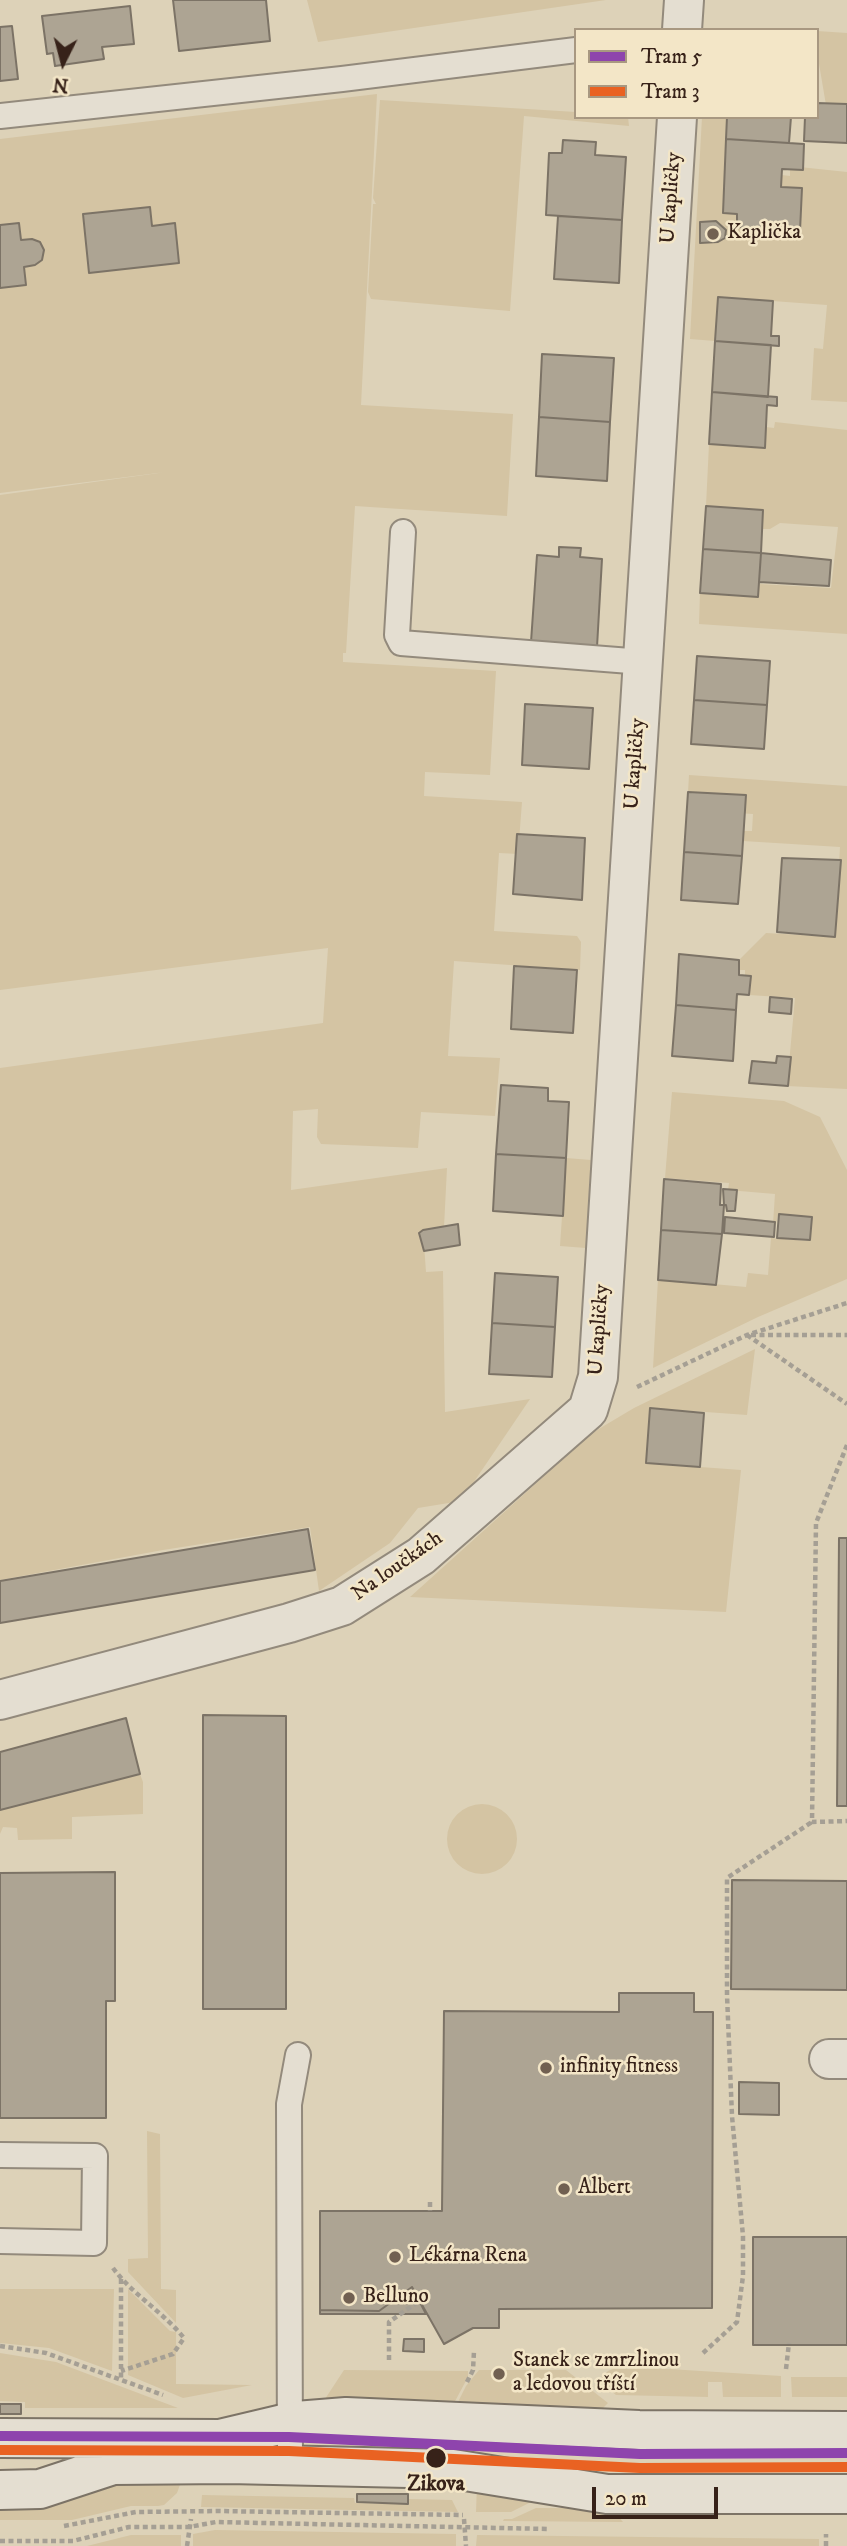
<!DOCTYPE html>
<meta charset="utf-8">
<style>
body{margin:0}
#map{position:relative;width:847px;height:2546px;overflow:hidden;background:#ddd2b8;font-family:"IM FELL DW Pica",serif}
canvas{display:block}
.legend{position:absolute;left:574px;top:28px;width:245px;height:91px;box-sizing:border-box;background:#f3e6c7;border:2px solid #a89881;margin:0;padding:9px 12px;list-style:none;font-size:21px;color:#372219}
.legend li{display:flex;align-items:center;gap:14px;height:35px}
.legend b{width:35px;border:2px solid #a89881}
.north{position:absolute;left:28px;top:28px;width:70px;height:70px;-webkit-text-stroke:5px #f3e6c7;paint-order:stroke;rotate:186deg;font-size:19px;font-weight:700;line-height:28px;text-align:center;color:#372219}
.north::after{content:'';display:block;margin:auto;width:24px;height:32px;background:#372219;clip-path:polygon(50% 0,100% 100%,50% 72%,0 100%)}
.scale{position:absolute;left:592px;top:2487px;width:126px;height:32px;box-sizing:border-box;border:4px solid #372219;border-top:0;padding-left:9px;font-size:21px;line-height:24px;white-space:nowrap;color:#372219;-webkit-text-stroke:5px #f3e6c7;paint-order:stroke}
</style>
<div id="map">
<canvas width="847" height="2546"></canvas>
<ul class="legend">
<li><b style="height:9px;background:#8e44ad"></b>Tram 5</li>
<li><b style="height:9px;background:#e96222"></b>Tram 3</li>
</ul>
<div class="north">N</div>
<div class="scale">20 m</div>
</div>
<script>
const context = document.querySelector('canvas').getContext('2d');
context.lineJoin = 'round';
function fillPath(path, color) { context.fillStyle = color; context.fill(path, 'evenodd'); }
function stroke(path, color, width, dash) { context.strokeStyle = color; context.lineWidth = width; context.lineCap = dash ? 'butt' : 'round'; context.setLineDash(dash || []); context.stroke(path); }
function write(font, color, halo, rows, align = 'center') {
  context.font = font + ' "IM FELL DW Pica",serif'; context.lineWidth = 5; context.setLineDash([]); context.textBaseline = 'middle'; context.strokeStyle = halo; context.fillStyle = color; for (const [text, x, y, turn = 0] of rows) {
    context.save(); context.translate(x, y); context.rotate((+turn || 0) * Math.PI / 180); context.textAlign = isNaN(turn) ? turn : align; if (halo) context.strokeText(text, 0, 0); context.fillText(text, 0, 0); context.restore();
  }
}
fillPath(new Path2D(`
 M307 0H606L318 42Z
 M817 31 847 33V107L826 105 817 52Z
 M377 94 361 405 513 414 507 516 355 506 346 653H343V662L496 671 490 775 425 772 424 796 522 802 518 854 499 853 494 931 577 936 581 942 580 970 454 961 448 1056 500 1058 495 1116 421 1112 418 1148 321 1144 317 1137 318 1109 293 1111 291 1190 447 1168 444 1227 423 1230 426 1272 443 1271 445 1412 530 1399 461 1501 418 1508 390 1543 319 1591 310 1527 163 1550 0 1580V1068L323 1023 328 948 0 990V495L166 472 0 493V139Z
 M380 100 576 112V117H628L629 126 524 116 510 311 371 299 368 292 373 204H376L373 198Z
 M702 117H728L724 186 781 190 782 175 790 176V166L847 172V402L811 400 814 348 823 349 827 305 718 297 715 341 690 339Z
 M775 422 847 430V634L699 624 700 593 758 597 759 584 831 588 838 527 780 523 770 529H762L763 510 706 506 709 444 765 448 766 427 774 428Z
 M689 775 847 786V1089L787 1086 795 998 749 995 750 976H745V970H739V960L766 933 835 937 840 847 743 841 744 831H752L753 814 687 810Z
 M672 1092 784 1101 820 1117 847 1170V1279L758 1317 653 1368 658 1279 746 1287 748 1273 768 1275 771 1238 808 1241 810 1218 778 1215 776 1224H773L775 1194 728 1190 729 1183 665 1178Z
 M566 1158 591 1160 586 1248 560 1246Z
 M755 1349 747 1415 651 1408 646 1463 741 1470 726 1612 410 1597 592 1433 634 1408Z
 M140 1774 143 1782V1814L72 1817V1839L18 1840 17 1828 3 1827 0 1834V1810Z
 M447 1839a35 35 0 1 1 70 0a35 35 0 1 1-70 0Z
 M147 2131 160 2134 161 2289 176 2290V2323L128 2272V2259L148 2258Z
 M0 2289H114L112 2371 49 2348 0 2343Z
 M128 2289 170 2331 176 2332V2384L252 2385 183 2398 128 2375Z
 M0 2353 56 2362 178 2408H25V2402L0 2401Z
 M613 2369H669L781 2376V2397H723L722 2382H708V2397L616 2395 599 2381 608 2371Z
 M344 2370 468 2371V2377L453 2405 332 2402 325 2399Z
 M479 2370H566L608 2403 594 2417 454 2410 466 2386Z
 M791 2377H847V2397H792Z
 M139 2479H182L177 2493 164 2505 158 2506H131L72 2520H0V2503L57 2500Z
 M477 2484 533 2501 511 2512H476Z
 M202 2495 354 2498 355 2503 408 2504V2499L452 2500 458 2512 201 2507Z
 M536 2508H611L623 2522 503 2521 504 2519H512Z
 M215 2530 456 2534V2546H193V2534Z
 M131 2535H181V2546H87Z
 M477 2535 819 2539V2546H476Z`), '#d4c4a3');
const building = new Path2D(`
 M173 0H266L270 41 179 51Z
 M130 6 134 44 102 47 104 59 55 66 53 53 47 54 42 16Z
 M12 26 18 79 0 81V27Z
 M817 103 847 104V143L804 141 805 117H817Z
 M727 117H791L789 143 726 139Z
 M726 139 804 144 803 170 782 169 781 187 802 188 800 231 737 227V214L723 213Z
 M563 140 596 142 595 155 626 157 622 220 546 215 549 153H562Z
 M150 207 152 226 175 223 179 263 89 273 83 214Z
 M558 216 622 220 619 283 554 279Z
 M716 221 726 230 725 238 718 242 700 243V222Z
 M19 223 21 240 32 239 40 242 44 250 42 260 35 265 24 267 26 285 0 288V225Z
 M718 297 773 301 771 336H779V346L715 341Z
 M715 341 771 345 768 397 712 392Z
 M542 354 614 358 610 422 539 417Z
 M712 392 777 397V406L767 405 765 448 709 444Z
 M539 417 610 422 607 481 536 476Z
 M706 506 763 510 761 553 703 549Z
 M559 547 581 548 580 557 602 559 597 647 531 642 537 555 559 557Z
 M703 549 761 553 758 597 700 593Z
 M761 553 831 560 829 586 759 582Z
 M697 656 770 661 767 705 694 700Z
 M694 700 767 705 764 749 691 744Z
 M525 704 593 708 589 769 522 765Z
 M688 792 746 795 742 856 684 852Z
 M517 834 585 838 582 900 513 894Z
 M684 852 742 856 738 904 681 900Z
 M782 858 841 860 835 937 777 932Z
 M679 954 739 960V975L751 976 749 995 737 994 736 1010 676 1005Z
 M514 966 577 970 573 1033 511 1029Z
 M770 997 792 999 791 1014 769 1012Z
 M676 1005 736 1010 733 1061 672 1056Z
 M777 1056 791 1057 788 1086 749 1083 752 1061 776 1063Z
 M501 1085 548 1088V1101L569 1102 566 1158 496 1154Z
 M496 1154 566 1158 563 1216 493 1211Z
 M664 1179 721 1184 720 1205H724L722 1234 661 1230Z
 M723 1189 737 1190 735 1211H727L726 1205H724Z
 M779 1214 812 1217 810 1240 777 1238Z
 M725 1217 775 1222 774 1237 724 1233Z
 M458 1224 460 1245 424 1251 419 1233 423 1230Z
 M661 1230 722 1234 716 1285 658 1280Z
 M495 1273 558 1277 555 1327 492 1323Z
 M492 1323 555 1327 552 1377 489 1374Z
 M650 1408 704 1413 700 1467 646 1463Z
 M308 1529 315 1570 0 1623V1581Z
 M839 1538H847V1806H837Z
 M203 1715 286 1716V2009H203Z
 M126 1718 140 1774 0 1810V1752Z
 M115 1872V2001H106V2118H0V1873Z
 M732 1880 847 1881V1990L731 1989Z
 M619 1993H694V2012H713L712 2308 499 2309V2328H473L444 2344 412 2287 379 2311 320 2310V2211H442L444 2011 619 2012Z
 M739 2082 779 2083V2115L739 2114Z
 M753 2237H847V2345H753Z
 M412 2287 426 2314H320V2310L379 2311Z
 M404 2339H424V2352L403 2351Z
 M0 2404H21V2414H0Z
 M357 2494H408V2504L357 2502Z`);
fillPath(building, '#ada493');
stroke(building, '#7c7366', 2);
const lane = new Path2D(`
 M0 116 342 79 576 50
 M403 532 397 635 401 643 643 662
 M0 2155 95 2156 94 2243 0 2241
 M290 2466 289 2104 298 2055`);
const street = new Path2D(`
 M682 30 684 0
 M0 1700 289 1623 342 1606 421 1556 588 1410 598 1377 677 117
 M829 2059H847`);
const secondary = new Path2D(`
 M0 2438 220 2439 296 2421 346 2417 639 2430 847 2431
 M0 2490 40 2489 113 2465 229 2464 453 2469 607 2494H847`);
stroke(lane, '#938a7c', 28);
stroke(street, '#938a7c', 42);
stroke(secondary, '#7c7366', 42);
stroke(new Path2D(`
 M747 1335 847 1404
 M751 1335H847
 M637 1387 747 1335 847 1303
 M847 1445 816 1523 812 1822 847 1821
 M430 2202V2211
 M113 2268C133 2295 163 2312 184 2338L173 2354 121 2371
 M121 2279V2380
 M0 2346 46 2353 163 2395
 M703 2353 737 2322 743 2276V2236L732 2116 727 1995V1878L812 1822
 M389 2360V2322L419 2301
 M786 2369 789 2343
 M467 2382 473 2370 474 2351
 M464 2519 466 2546
 M64 2526 136 2512 218 2511 463 2515
 M0 2541H73L129 2527H189L216 2522 549 2529
 M187 2546 191 2519
 M826 2546V2534`), '#a59f94', 4.5, [5, 3.5]);
stroke(lane, '#e4ded1', 24);
stroke(street, '#e4ded1', 38);
stroke(secondary, '#e4ded1', 38);
stroke(new Path2D(`
 M0 2436 289 2437 640 2454 847 2453`), '#8e44ad', 10);
stroke(new Path2D(`
 M0 2450 289 2451 640 2468 847 2467`), '#e96222', 10);
for (const [x, y, r, color] of [
 [713,234,7,"#716051"],
 [546,2068,7,"#716051"],
 [564,2189,7,"#716051"],
 [395,2257,7,"#716051"],
 [349,2298,7,"#716051"],
 [499,2374,7,"#716051"],
 [436,2458,11,"#372219"]
]) { const dot = new Path2D(); dot.arc(x, y, r, 0, 2 * Math.PI); context.fillStyle = color; context.fill(dot); stroke(dot, '#f3e6c7', 2.5); }
write('21px', '#372219', '#f3e6c7', [
 ["U kapličky",672,198,-86],
 ["U kapličky",636,764,-86],
 ["U kapličky",600,1330,-86],
 ["Na loučkách",398,1567,-35]
]);
write('21px', '#372219', '#f3e6c7', [
 ["Kaplička",727,234],
 ["infinity fitness",560,2068],
 ["Albert",578,2189],
 ["Lékárna Rena",409,2257],
 ["Belluno",363,2298],
 ["Stanek se zmrzlinou",513,2362],
 ["a ledovou tříští",513,2386]
], 'left');
write('bold 21px', '#372219', '#f3e6c7', [
 ["Zikova",436,2486]
]);
</script>
